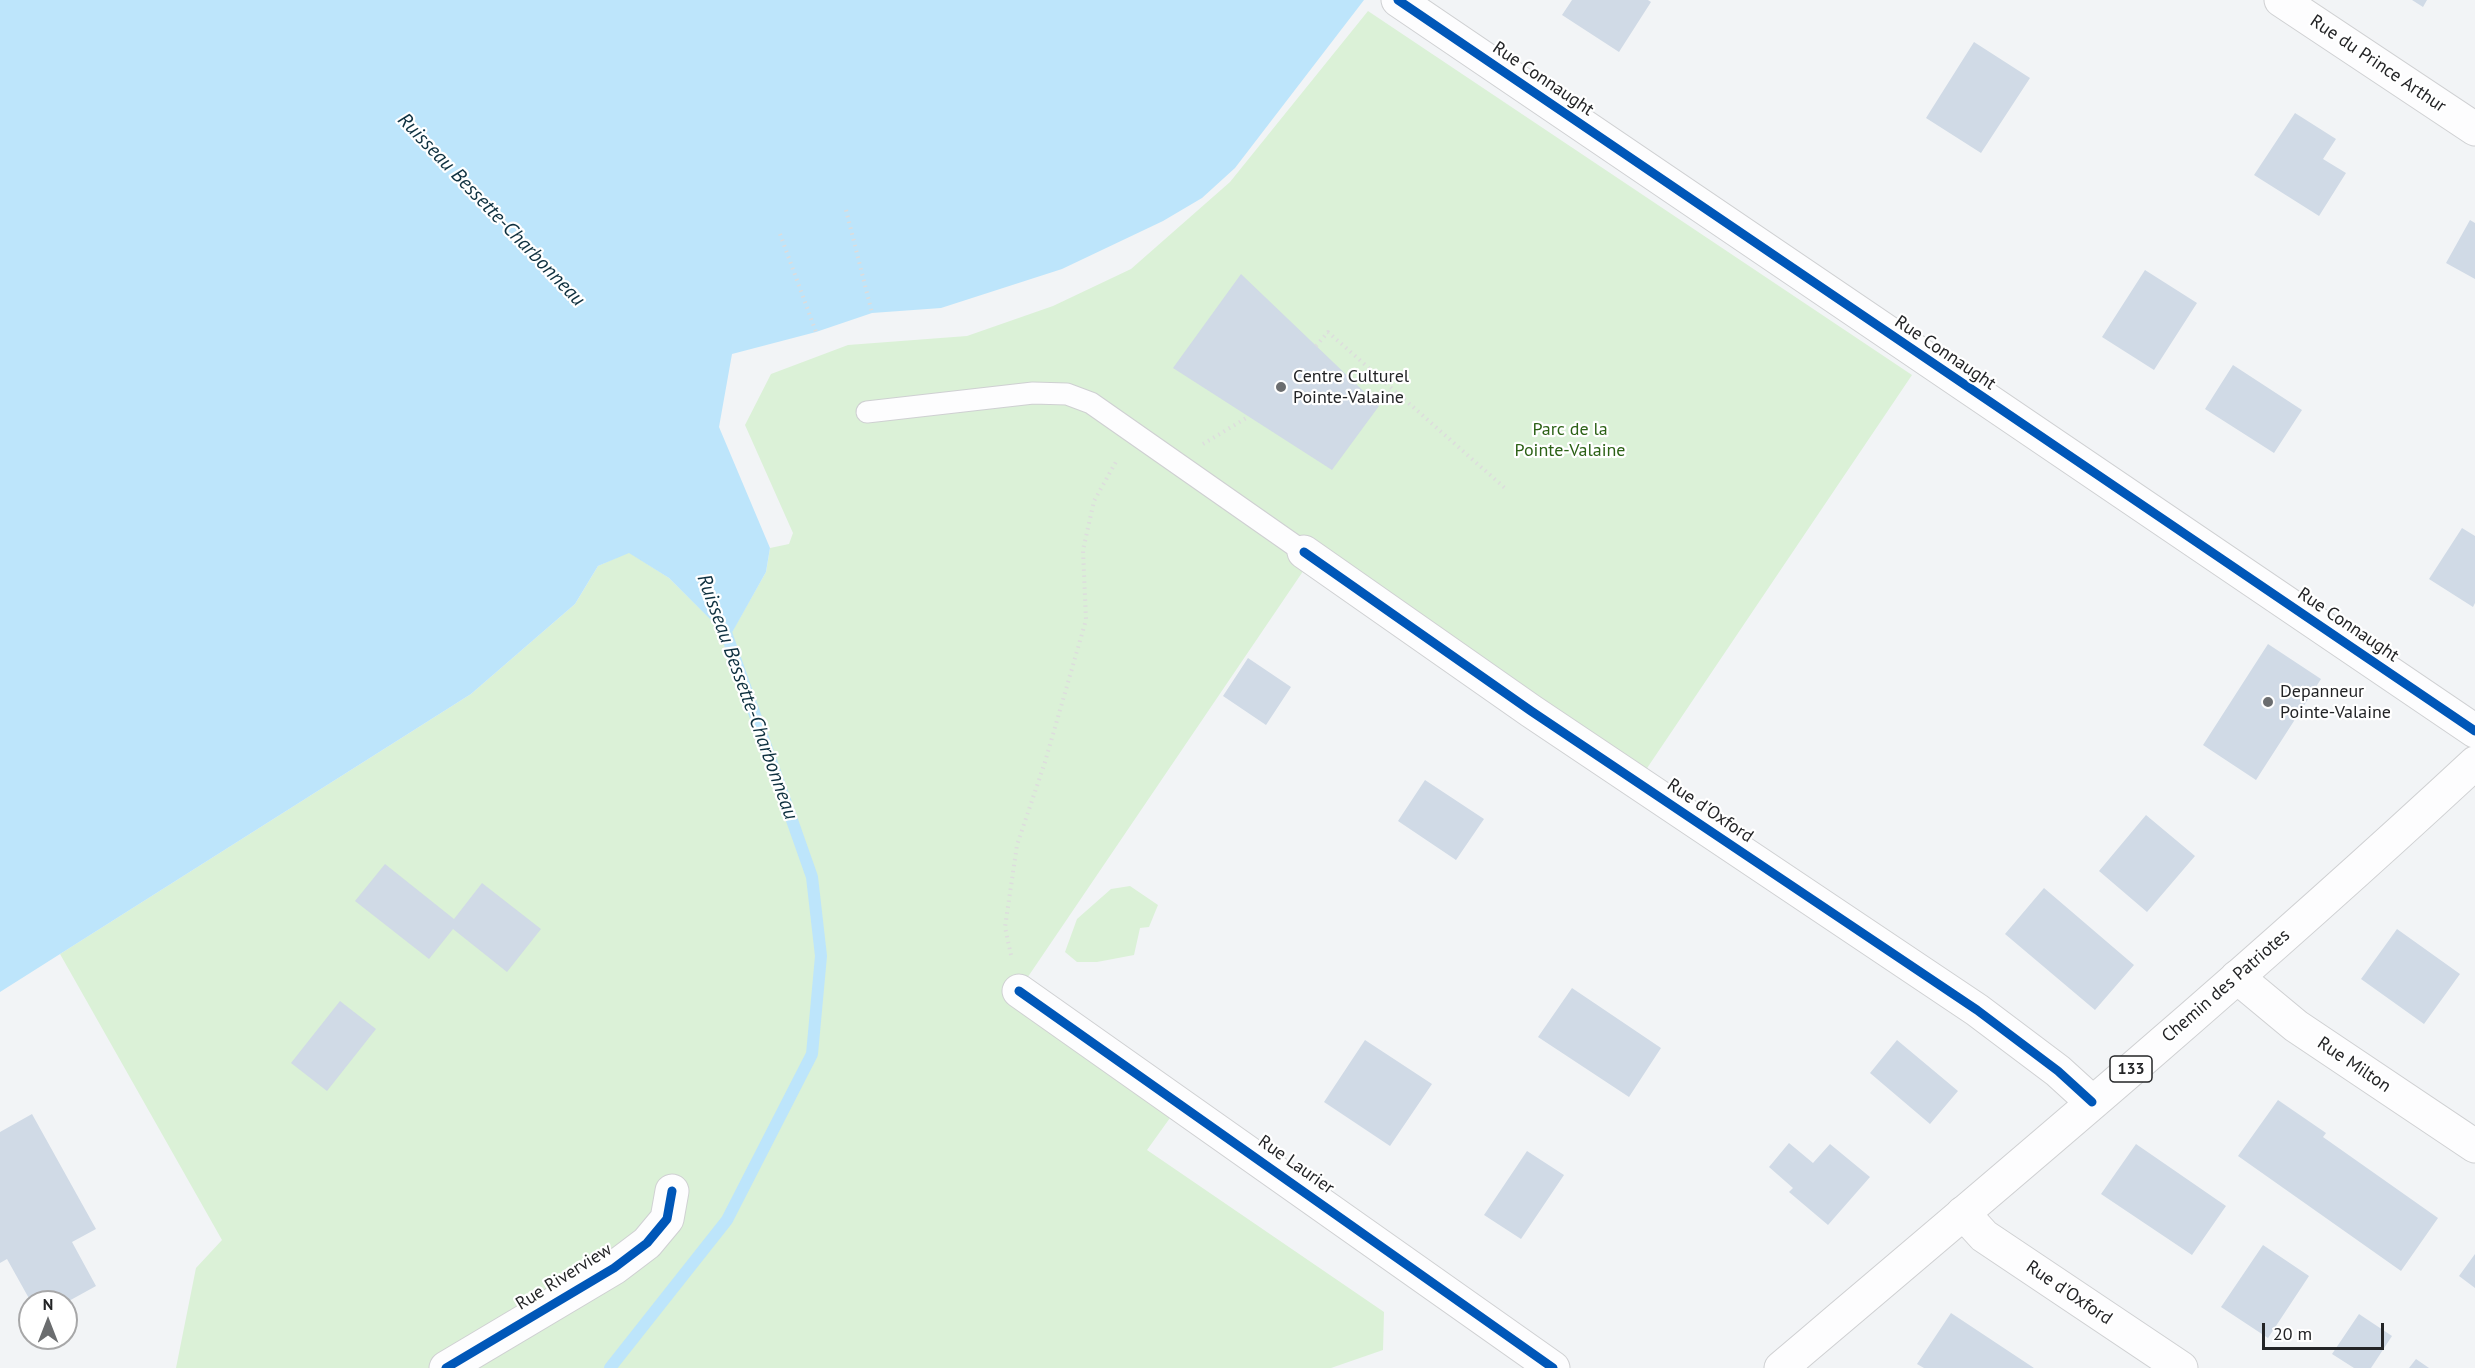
<!DOCTYPE html>
<style>
body{margin:0}
#map{position:relative;width:2475px;height:1368px;overflow:hidden;background:#f2f4f6;font-family:"PT Sans",sans-serif}
canvas{display:block}
.north{position:absolute;left:18px;top:1290px;width:60px;height:60px;box-sizing:border-box;background:#fff;border:2px solid #a7a7a8;border-radius:50%;rotate:0deg;font-size:16px;font-weight:700;line-height:24px;text-align:center;color:#232426}
.north::after{content:'';display:block;margin:auto;width:21px;height:27px;background:#6b6d6f;clip-path:polygon(50% 0,100% 100%,50% 72%,0 100%)}
.scale{position:absolute;left:2262px;top:1323px;width:122px;height:27px;box-sizing:border-box;border:3px solid #232426;border-top:0;padding-left:8px;font-size:18px;line-height:21px;white-space:nowrap;color:#232426;-webkit-text-stroke:4px #fff;paint-order:stroke}
</style>
<div id="map">
<canvas width="2475" height="1368"></canvas>
<div class="north">N</div>
<div class="scale">20 m</div>
</div>
<script>
const context = document.querySelector('canvas').getContext('2d');
context.lineJoin = 'round';
function fillPath(path, color) { context.fillStyle = color; context.fill(path, 'evenodd'); }
function stroke(path, color, width, dash) { context.strokeStyle = color; context.lineWidth = width; context.lineCap = dash ? 'butt' : 'round'; context.setLineDash(dash || []); context.stroke(path); }
function write(font, color, halo, rows, align = 'center') {
  context.font = font + ' "PT Sans",sans-serif'; context.lineWidth = 4.5; context.setLineDash([]); context.textBaseline = 'middle'; context.strokeStyle = halo; context.fillStyle = color; for (const [text, x, y, turn = 0] of rows) {
    context.save(); context.translate(x, y); context.rotate((+turn || 0) * Math.PI / 180); context.textAlign = isNaN(turn) ? turn : align; if (halo) context.strokeText(text, 0, 0); context.fillText(text, 0, 0); context.restore();
  }
}
fillPath(new Path2D(`
 M1368 11 1912 375 1635 786 1312 558 1019 990 1180 1104 1147 1150 1384 1312 1383 1350 1331 1368H176L196 1268 222 1240 60 954 471 694 575 604 598 566 629 552 669 578 729 637 766 572 770 548 789 544 793 533 745 425 771 374 848 345 967 336 1053 306 1131 269 1230 182Z
 M1130 886 1158 905 1149 927 1140 928 1134 955 1097 962H1077L1065 952 1077 919 1111 889Z`), '#dbf1d7');
fillPath(new Path2D(`
 M0 0H1364L1235 168 1202 198 1163 221 1062 269 941 308 872 313 816 332 732 354 719 427 770 548 766 572 729 638 669 578 629 553 598 566 575 604 471 694 0 992Z`), '#bde5fb');
stroke(new Path2D(`
 M610 1368 727 1220 812 1054 821 956 812 877 723 624`), '#bde5fb', 12);
fillPath(new Path2D(`
 M1572 0H1648L1651 2 1619 52 1562 15Z
 M2412 0H2427L2423 7Z
 M1974 42 2030 78 1981 153 1926 118Z
 M2295 113 2336 139 2323 159 2346 173 2319 216 2254 175Z
 M2470 220 2475 223V279L2446 263Z
 M2145 270 2197 303 2154 370 2102 337Z
 M1241 274 1379 406 1332 470 1173 368Z
 M2233 365 2302 410 2274 453 2205 409Z
 M2462 528 2475 536V603L2473 607 2429 579Z
 M2268 644 2321 679 2256 780 2203 745Z
 M1248 658 1291 687 1266 725 1223 696Z
 M1425 780 1484 819 1456 860 1398 821Z
 M2146 815 2195 856 2147 912 2099 871Z
 M385 864 454 919 482 883 541 929 507 972 453 929 429 959 355 901Z
 M2044 888 2134 965 2095 1010 2005 934Z
 M2397 929 2460 974 2424 1024 2361 979Z
 M1572 988 1661 1048 1629 1097 1538 1037Z
 M340 1001 376 1029 327 1091 291 1063Z
 M1365 1040 1432 1084 1390 1146 1324 1102Z
 M1897 1040 1958 1091 1930 1124 1870 1073Z
 M2278 1100 2326 1133 2323 1137 2438 1218 2401 1271 2238 1156Z
 M32 1114 96 1229 72 1242 96 1286 67 1302H31L7 1259 0 1263V1132Z
 M1789 1143 1813 1163 1830 1144 1870 1177 1828 1225 1789 1192 1793 1188 1769 1167Z
 M2136 1144 2226 1206 2192 1255 2101 1194Z
 M1527 1151 1564 1175 1521 1239 1484 1215Z
 M2263 1245 2309 1276 2268 1338 2221 1307Z
 M2475 1254V1288L2459 1276Z
 M1951 1313 2034 1368H1924L1917 1364Z
 M2359 1314 2392 1336 2371 1368H2354L2332 1354Z
 M2416 1359 2429 1368H2409Z`), '#d0dae6');
const service = new Path2D(`
 M867 412 1033 393 1067 394 1091 403 1304 552`);
const minor = new Path2D(`
 M1398 0 2475 731
 M2281 0 2475 129
 M1304 552 1531 711 1977 1010 2058 1071 2092 1102
 M2237 977 2296 1026 2475 1146
 M1019 991 1553 1368
 M1963 1213 1984 1236 2181 1368
 M446 1368 614 1268 647 1243 667 1219 672 1191`);
const primary = new Path2D(`
 M1781 1368C2015 1170 2250 972 2475 763`);
stroke(service, '#cfd0d2', 23);
stroke(minor, '#cfd0d2', 35);
stroke(primary, '#cfd0d2', 35);
stroke(new Path2D(`
 M846 210 872 313
 M780 234 816 332
 M1316 346 1328 332 1506 489
 M1203 444 1248 417
 M1011 955 1005 927 1017 845 1045 762 1086 620 1083 550 1094 501 1117 460`), '#ddd', 4, [1.5, 4.5]);
stroke(service, '#fdfdfe', 21);
stroke(minor, '#fdfdfe', 33);
stroke(primary, '#fdfdfe', 33);
stroke(new Path2D(`
 M1398 0 2475 731
 M1304 552 1531 711 1977 1010 2058 1071 2092 1102
 M1019 991 1553 1368
 M446 1368 614 1268 647 1243 667 1219 672 1191`), '#0057b8', 9);
for (const [x, y, r, color] of [
 [1281,387,6,"#6b6d6f"],
 [2268,702,6,"#6b6d6f"]
]) { const dot = new Path2D(); dot.arc(x, y, r, 0, 2 * Math.PI); context.fillStyle = color; context.fill(dot); stroke(dot, '#fff', 2); }
for (const [x, y, w] of [
 [2131,1069,42]
]) { const box = new Path2D(); box.roundRect(x - w / 2, y - 13, w, 26, 4.5); context.fillStyle = '#fff'; context.fill(box); stroke(box, '#232426', 1.5); }
write('bold 16px', '#232426', null, [
 ["133",2131,1069]
]);
write('18px', '#232426', '#fff', [
 ["Rue du Prince Arthur",2378,64,34],
 ["Rue Connaught",1543,79,34],
 ["Rue Connaught",1945,353,34],
 ["Rue Connaught",2348,625,34],
 ["Rue d'Oxford",1710,811,34],
 ["Chemin des Patriotes",2226,986,-41],
 ["Rue Milton",2354,1065,34],
 ["Rue Laurier",1296,1165,35],
 ["Rue Riverview",564,1277,-32],
 ["Rue d'Oxford",2069,1293,34]
]);
write('18px', '#232426', '#fff', [
 ["Centre Culturel",1293,377],
 ["Pointe-Valaine",1293,398],
 ["Depanneur",2280,692],
 ["Pointe-Valaine",2280,713]
], 'left');
write('18px', '#2c6116', '#fff', [
 ["Parc de la",1570,430],
 ["Pointe-Valaine",1570,451]
]);
write('italic 20px', '#0e303f', '#fff', [
 ["Ruisseau Bessette-Charbonneau",491,210,46],
 ["Ruisseau Bessette-Charbonneau",747,697,70]
]);
</script>
